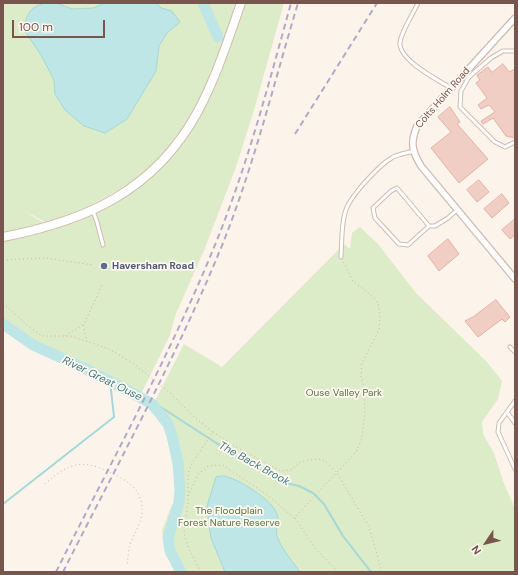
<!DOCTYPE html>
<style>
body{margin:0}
#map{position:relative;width:518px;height:575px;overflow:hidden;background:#fcf3eb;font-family:"DM Sans",sans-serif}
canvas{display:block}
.frame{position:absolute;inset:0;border:4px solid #78564d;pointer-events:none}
.north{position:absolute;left:466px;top:523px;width:40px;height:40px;-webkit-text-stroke:3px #fff7f1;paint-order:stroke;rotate:235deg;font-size:11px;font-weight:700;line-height:16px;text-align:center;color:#78564d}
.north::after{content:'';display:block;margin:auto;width:14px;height:18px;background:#78564d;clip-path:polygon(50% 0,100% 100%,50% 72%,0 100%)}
.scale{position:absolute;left:12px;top:20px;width:93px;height:18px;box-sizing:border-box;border:2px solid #78564d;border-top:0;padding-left:5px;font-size:12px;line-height:14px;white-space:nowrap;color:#78564d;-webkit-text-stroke:3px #fff7f1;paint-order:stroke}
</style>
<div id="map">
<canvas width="518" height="575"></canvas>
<div class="frame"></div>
<div class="north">N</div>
<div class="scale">100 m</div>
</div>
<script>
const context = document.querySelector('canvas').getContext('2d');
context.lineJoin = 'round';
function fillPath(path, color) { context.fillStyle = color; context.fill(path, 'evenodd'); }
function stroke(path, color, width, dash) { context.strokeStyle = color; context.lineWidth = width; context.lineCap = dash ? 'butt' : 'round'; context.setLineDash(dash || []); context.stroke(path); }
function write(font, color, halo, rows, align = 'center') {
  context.font = font + ' "DM Sans",sans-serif'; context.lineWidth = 3.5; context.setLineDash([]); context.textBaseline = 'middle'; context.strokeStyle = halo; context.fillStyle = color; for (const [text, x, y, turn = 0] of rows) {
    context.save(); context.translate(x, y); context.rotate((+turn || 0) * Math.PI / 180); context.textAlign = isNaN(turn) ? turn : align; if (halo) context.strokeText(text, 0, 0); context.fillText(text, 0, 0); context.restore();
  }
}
fillPath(new Path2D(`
 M3 3H241L206 103 219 75 245 3H284L254 110 236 167 205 248 175 316 170 335 140 396 35 344 3 324ZM126 185 129 189 50 227 23 210 47 223C75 213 101 202 126 185Z
 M360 227 378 244 416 293 487 362 502 381 498 399 482 422 483 434 494 453 503 481 515 509V572H177L176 567 165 547 162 531 170 509 181 488 177 441 160 406 154 403 184 344 222 367 344 244 350 249 352 233Z`), '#dcebc8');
const water = new Path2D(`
 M45 3H56L72 9 94 8 104 3H156L161 8 172 11 180 22 167 33 159 46 156 71 127 119 105 133 84 126 65 110 55 94 54 80 41 55 23 28C28 14 29 7 45 3Z
 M223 476C236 477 273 500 277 514 280 522 273 531 279 541 284 552 293 562 300 572H225L211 538 209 525 207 506 216 477Z`);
fillPath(water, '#bfe6e6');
stroke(water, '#a5d8d8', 1);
stroke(new Path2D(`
 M156 404 241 459 282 482 299 486 313 493 324 504 343 536 371 572
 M3 504 114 417 110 381`), '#a5d8d8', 2);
stroke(new Path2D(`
 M203 3 218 37
 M3 324 33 345 84 368 138 396 152 404 161 415 168 424 172 436 178 463 180 490 179 503 168 538 170 551 181 572`), '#bfe6e6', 11);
const building = new Path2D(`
 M503 64 509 72 515 69V138L506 136 493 118 483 124 481 121 495 112 489 105 481 109 478 105 487 98 476 83 480 80 477 75 488 67 492 72Z
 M450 107 460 122 457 124 488 159 459 183 431 148 451 132 438 117Z
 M479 180 489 192 477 202 467 190Z
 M502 194 509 203 492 218 484 209Z
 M515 219V235L510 239 502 230Z
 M448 239 459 254 439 271 428 256Z
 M496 300 510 317 505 322 502 319 478 337 465 321 473 317Z`);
fillPath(building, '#f1cec3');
stroke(building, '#e4b1a3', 1);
const lane = new Path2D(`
 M418 3C413 14 402 30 400 42 398 60 438 80 451 88
 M515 51H503L491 58 469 77 461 91 460 107 495 142 505 147 515 142
 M93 211 97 222 103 245
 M429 226 397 188 391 191 373 208 375 218 399 244 408 245 429 226H435L448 218 457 210
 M341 257C342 243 341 227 345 213 348 198 379 165 393 157 400 154 407 153 414 151
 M510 347 515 352
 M515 401 499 423 498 432 515 469
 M507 412 515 423`);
const street = new Path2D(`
 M515 18 417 126C410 143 412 151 421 166L515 279`);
const secondary = new Path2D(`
 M3 237C86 221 154 191 197 113 216 78 228 40 241 3`);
stroke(lane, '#d2bbb2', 5);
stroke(street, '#d2bbb2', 8);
stroke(secondary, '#d4baaf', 10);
stroke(new Path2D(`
 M3 260 45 258 94 265
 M3 303 27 325 42 336H71L83 340 109 349 134 364 169 392 193 416 213 432 192 463 188 473V502L184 533 189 549 201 572
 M84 325V330L87 341
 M65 336 84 324 102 285
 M213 432 238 448 281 471 291 470 300 462 308 460 319 459 325 461 337 473 369 527 382 572
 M45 484C54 476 63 468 76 465 86 463 96 466 105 470 125 479 144 488 142 513 141 525 133 534 130 545 128 551 128 559 127 566
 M188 496 199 473 208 466 223 465 270 497 294 518 356 452 362 438 365 410 364 388 361 376 362 363 379 330 380 316 378 303 372 296 353 281 343 261
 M295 518 315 548 338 572`), '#d7b0a5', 1, [1, 3]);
stroke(lane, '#fff', 3);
stroke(street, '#fff', 5.5);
stroke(secondary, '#fff', 8);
stroke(new Path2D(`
 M295 134 377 3
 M56 572C111 462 171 354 217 240 248 163 269 83 291 3
 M63 572C118 463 177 356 223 243 254 165 274 83 298 3`), '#b4a8c7', 2, [6, 4]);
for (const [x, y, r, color] of [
 [104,266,4,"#5c6f8a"]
]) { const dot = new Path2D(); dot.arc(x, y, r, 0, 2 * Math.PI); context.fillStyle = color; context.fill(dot); stroke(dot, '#fff7f1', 1.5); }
write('10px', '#78564d', '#fff7f1', [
 ["Colts Holm Road",443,98,-49]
]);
write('bold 10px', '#4e5e75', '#fff7f1', [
 ["Haversham Road",112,266]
], 'left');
write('10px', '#5a7742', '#fff7f1', [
 ["Ouse Valley Park",344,393],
 ["The Floodplain",229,511],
 ["Forest Nature Reserve",229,523]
]);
write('italic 11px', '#417c7c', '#fff7f1', [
 ["River Great Ouse",102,379,26],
 ["The Back Brook",254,464,29]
]);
</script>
